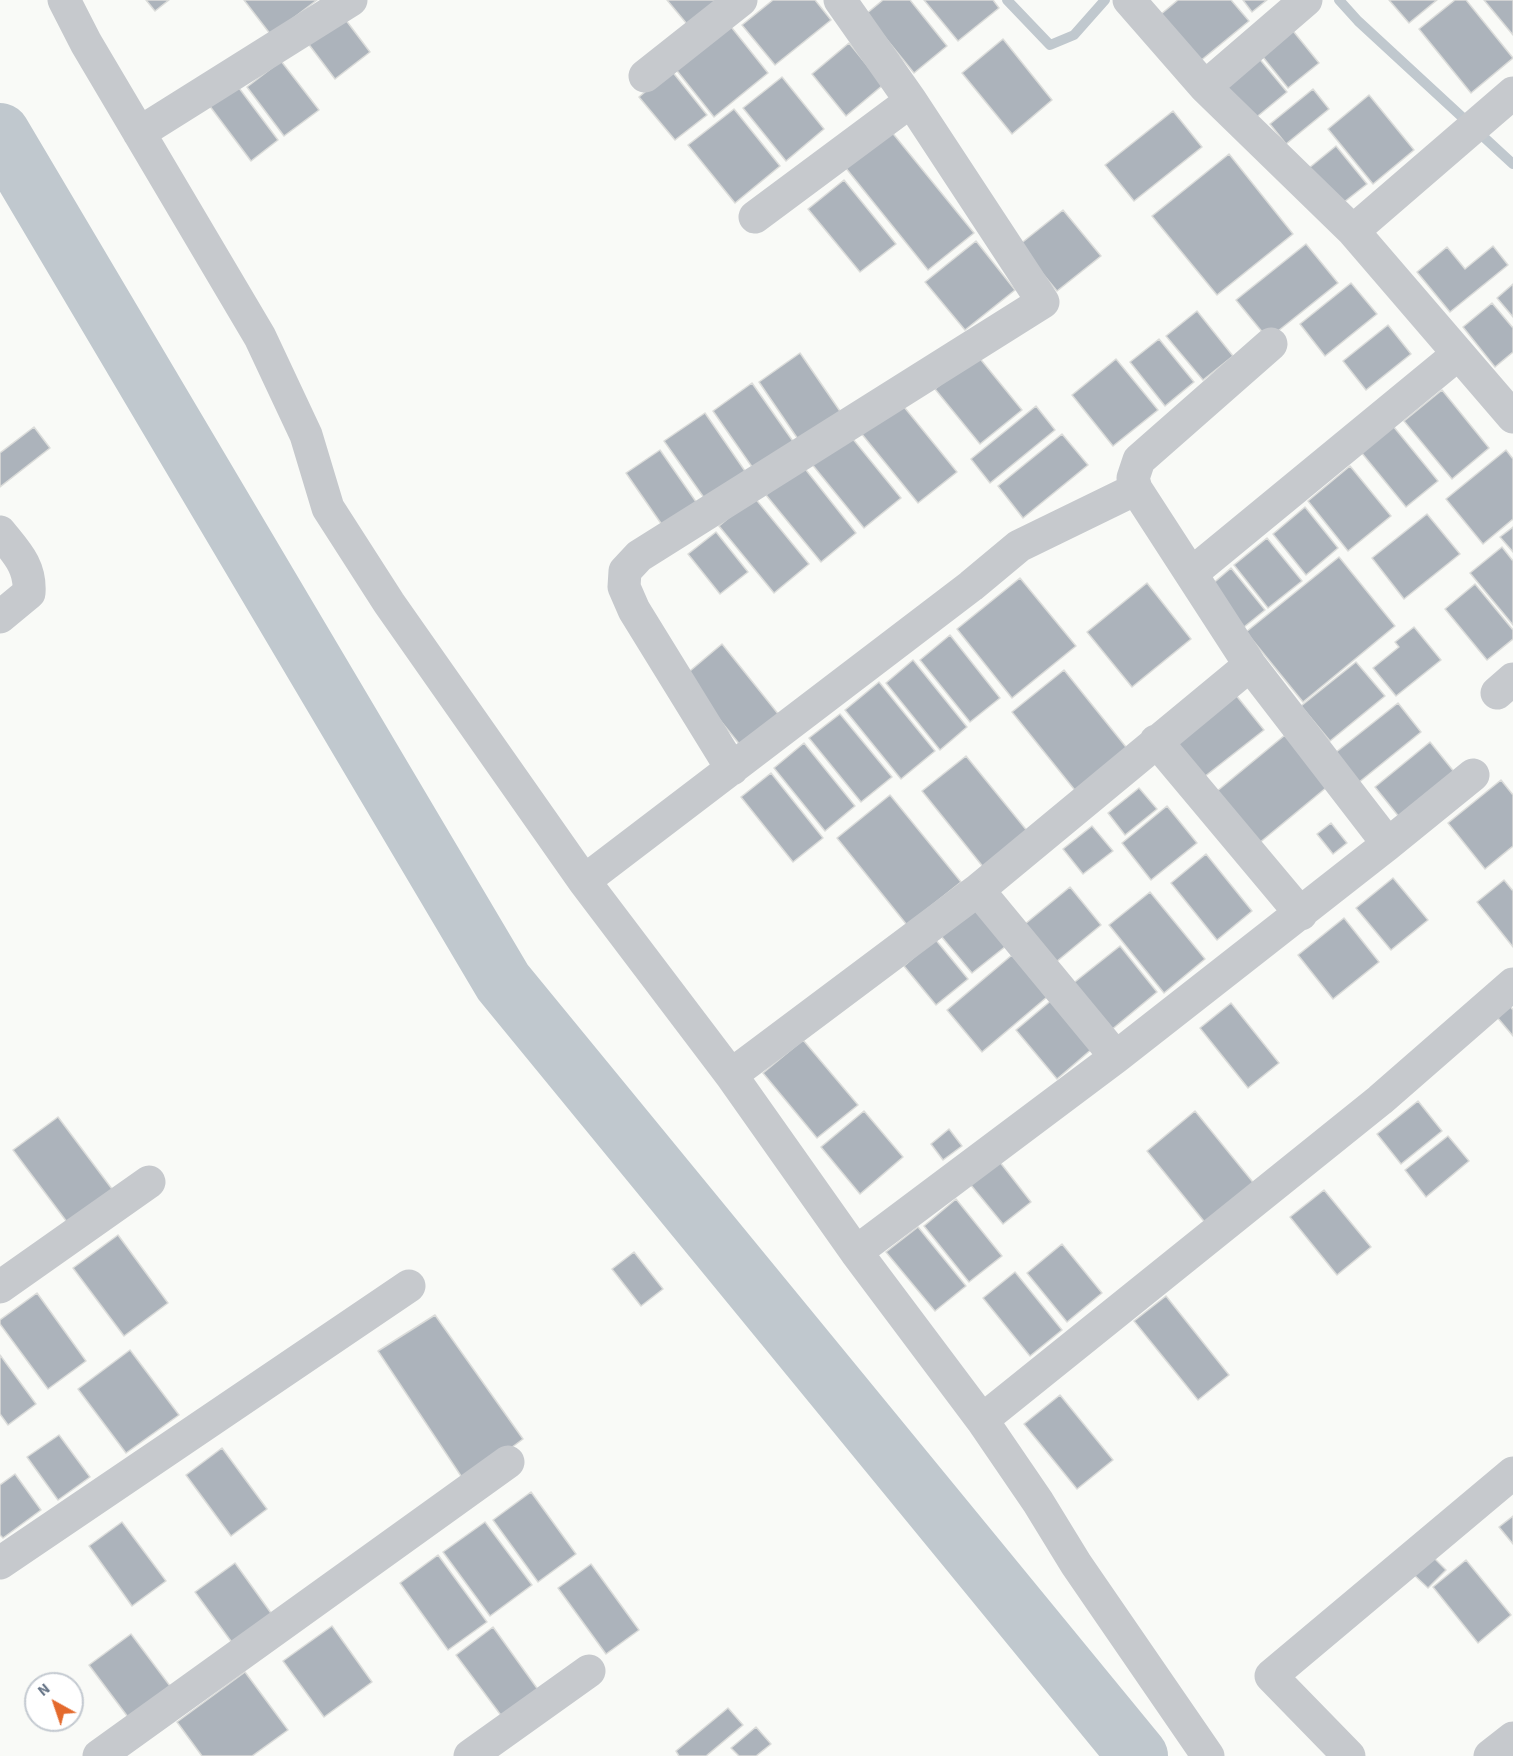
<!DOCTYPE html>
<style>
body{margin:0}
#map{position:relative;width:1513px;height:1756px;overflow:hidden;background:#f9faf7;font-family:"Source Sans 3",sans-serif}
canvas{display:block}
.north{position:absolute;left:24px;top:1672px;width:60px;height:60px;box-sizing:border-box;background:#fff;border:2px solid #c3c9d0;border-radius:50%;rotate:320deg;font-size:16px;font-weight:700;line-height:24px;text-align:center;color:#697789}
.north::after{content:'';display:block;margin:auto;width:21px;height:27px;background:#e46a2d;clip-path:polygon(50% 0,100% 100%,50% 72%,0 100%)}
</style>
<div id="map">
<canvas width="1513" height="1756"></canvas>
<div class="north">N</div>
</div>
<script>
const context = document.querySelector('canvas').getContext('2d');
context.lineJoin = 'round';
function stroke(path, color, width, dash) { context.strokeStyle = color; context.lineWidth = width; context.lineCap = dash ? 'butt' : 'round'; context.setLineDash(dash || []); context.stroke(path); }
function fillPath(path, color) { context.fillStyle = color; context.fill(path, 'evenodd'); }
stroke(new Path2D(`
 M1007 0 1050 45 1074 35 1105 0
 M1339 0 1358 21 1513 164`), '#c0c8ce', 10);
stroke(new Path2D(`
 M0 133 503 982 1138 1756`), '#c0c8ce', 60);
const building = new Path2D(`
 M146 0H169L155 11Z
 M244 0H317L271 35Z
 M667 0H717L687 24Z
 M773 0H815L831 20 775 65 742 25Z
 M883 0H910L947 46 914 73 866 14Z
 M924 0H993L999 8 958 41Z
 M1178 0H1231L1249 21 1199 62 1160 15Z
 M1243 0H1267L1252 12Z
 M1389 0H1437L1409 23Z
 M1455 0H1466L1513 58 1471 93 1419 29Z
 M1484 0H1513V35Z
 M342 15 370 52 335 79 307 42Z
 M724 18 768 73 714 117 670 62Z
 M1285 21 1319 63 1288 88 1254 46Z
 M1003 39 1052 100 1012 134 962 73Z
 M849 43 883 85 846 116 812 74Z
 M1252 50 1287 92 1253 120 1218 78Z
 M281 61 319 110 284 136 247 87Z
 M671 70 707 115 675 140 639 97Z
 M782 77 824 129 786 161 743 108Z
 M236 84 278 140 251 161 209 105Z
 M1313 89 1329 109 1286 144 1270 124Z
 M1369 95 1414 150 1373 184 1328 129Z
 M734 109 780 166 735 203 688 145Z
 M1173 111 1202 147 1134 201 1105 165Z
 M886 125 974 233 928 270 841 162Z
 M1336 146 1367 184 1339 206 1309 168Z
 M1229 154 1293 234 1217 295 1152 216Z
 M844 180 896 244 860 272 808 209Z
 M1063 210 1101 256 1057 291 1019 245Z
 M976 241 1015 290 965 330 925 282Z
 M1306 244 1338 283 1268 339 1236 300Z
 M1493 246 1508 265 1450 312 1417 272 1447 247 1465 269Z
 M1351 283 1377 314 1325 356 1300 324Z
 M1513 284V317L1497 298Z
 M1492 303 1513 328V352L1495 367 1463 327Z
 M1197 311 1233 356 1203 380 1166 336Z
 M1388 325 1411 354 1366 390 1343 361Z
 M1159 339 1194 382 1165 406 1130 362Z
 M800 353 844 417 802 445 759 382Z
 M977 355 1022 410 980 444 935 389Z
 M1116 359 1158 410 1113 446 1072 395Z
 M752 383 797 447 757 474 713 411Z
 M1442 390 1489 448 1452 479 1404 421Z
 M900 402 957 472 918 503 861 433Z
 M1036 406 1055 430 990 483 971 459Z
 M705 413 747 474 707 502 664 441Z
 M1393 426 1438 481 1406 507 1361 452Z
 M34 427 50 448 0 487V453Z
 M848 433 901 498 864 528 811 463Z
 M1062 434 1088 465 1023 518 998 486Z
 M660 450 701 509 667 532 626 473Z
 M1506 450 1513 459V519L1483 544 1446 499Z
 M802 465 856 533 821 562 766 495Z
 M1350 466 1391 516 1348 551 1308 501Z
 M754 497 809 564 774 593 719 526Z
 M1305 507 1338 548 1306 575 1273 534Z
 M1427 514 1460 554 1404 599 1372 558Z
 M1513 527V552L1500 537Z
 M716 532 748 572 720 594 688 554Z
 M1267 538 1302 581 1268 608 1234 565Z
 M1502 547 1513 561V625L1470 573Z
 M1339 557 1395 626 1303 702 1246 632Z
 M1231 568 1265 610 1244 627 1210 586Z
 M1020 578 1076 646 1012 698 957 629Z
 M1147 583 1191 639 1132 687 1087 632Z
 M1475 584 1513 630V639L1487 660 1445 609Z
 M1414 627 1441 660 1396 696 1373 668 1399 647 1395 642Z
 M950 635 1000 698 970 722 920 660Z
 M722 644 779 715 741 746 684 676Z
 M913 660 967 727 940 750 886 683Z
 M1356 662 1385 696 1330 741 1301 706Z
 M1064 670 1130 752 1078 794 1012 712Z
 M879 682 935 751 901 779 845 710Z
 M1235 694 1264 730 1204 777 1176 742Z
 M1398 703 1421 732 1358 783 1335 753Z
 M840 714 892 777 861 802 809 738Z
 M1285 735 1327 787 1258 844 1216 792Z
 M1430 742 1455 773 1400 818 1375 787Z
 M804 743 855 806 825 831 774 768Z
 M966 756 1028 832 984 868 922 791Z
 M771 773 823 838 793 862 741 797Z
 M1501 780 1513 795V846L1485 869 1448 823Z
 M1139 788 1157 809 1125 835 1108 813Z
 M890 795 961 882 907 925 837 838Z
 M1167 806 1197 843 1151 880 1122 843Z
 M1331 823 1347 843 1333 854 1317 834Z
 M1092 826 1113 851 1083 874 1063 849Z
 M1206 854 1252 911 1217 940 1171 883Z
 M1393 878 1428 920 1391 950 1356 908Z
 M1504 880 1513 891V947L1477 902Z
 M1070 887 1101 925 1056 962 1025 924Z
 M1150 892 1205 959 1164 993 1109 925Z
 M974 908 1006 946 972 973 941 936Z
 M1344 918 1379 962 1333 999 1298 955Z
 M935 939 968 979 936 1005 904 966Z
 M1120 946 1157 992 1110 1031 1071 985Z
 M1012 955 1047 997 982 1052 947 1010Z
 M1053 999 1093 1048 1057 1079 1016 1030Z
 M1231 1003 1279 1063 1248 1088 1200 1028Z
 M1510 1006 1513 1010V1036L1497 1017Z
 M803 1040 858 1105 817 1138 763 1073Z
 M1418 1101 1442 1131 1401 1164 1377 1134Z
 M864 1111 903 1157 860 1194 821 1147Z
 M1195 1111 1256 1186 1207 1225 1147 1151Z
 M58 1117 118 1197 73 1230 13 1150Z
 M949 1129 962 1146 943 1160 931 1144Z
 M1448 1136 1469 1161 1426 1197 1405 1170Z
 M999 1161 1031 1202 1003 1224 970 1184Z
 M1324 1190 1371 1247 1337 1275 1290 1217Z
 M956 1199 1002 1256 969 1282 924 1226Z
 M918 1227 966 1286 935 1311 886 1252Z
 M118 1235 168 1303 124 1336 73 1268Z
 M1062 1244 1102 1293 1067 1322 1027 1273Z
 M634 1252 663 1289 641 1306 612 1269Z
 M1015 1272 1062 1330 1030 1356 983 1298Z
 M37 1293 86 1361 48 1389 0 1324V1320Z
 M1166 1296 1229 1375 1198 1400 1134 1321Z
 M435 1315 523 1439 465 1482 378 1351Z
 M130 1350 179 1415 126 1453 78 1389Z
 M0 1355 36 1404 8 1425 0 1414Z
 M1060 1395 1113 1460 1077 1489 1024 1424Z
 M59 1435 90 1477 58 1500 27 1457Z
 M222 1448 267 1509 231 1536 186 1475Z
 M15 1474 41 1510 3 1538 0 1535V1485Z
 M531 1492 576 1554 538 1582 493 1520Z
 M1513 1516V1544L1499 1527Z
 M122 1522 166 1581 132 1606 89 1546Z
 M485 1522 532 1585 490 1616 443 1552Z
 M1429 1553 1446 1570 1428 1588 1411 1572Z
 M438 1555 487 1622 448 1650 400 1583Z
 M1466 1560 1511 1615 1478 1643 1433 1587Z
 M235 1563 276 1620 236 1648 195 1592Z
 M591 1564 639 1630 606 1654 558 1588Z
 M332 1626 372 1682 324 1717 283 1661Z
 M493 1627 539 1691 503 1718 456 1655Z
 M131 1634 170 1686 128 1717 89 1665Z
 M245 1672 288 1730 252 1756H202L177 1722Z
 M728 1708 743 1725 706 1756H679L676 1751Z
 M756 1727 771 1744 756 1756H739L731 1748Z`);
fillPath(building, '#acb3bb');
stroke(building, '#dbdcda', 1.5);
stroke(new Path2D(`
 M64 0 86 43 260 337 306 435 328 508 389 603 584 881 731 1075 856 1252 982 1420 1038 1502 1076 1564 1208 1756
 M1129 0 1205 87 1353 231 1513 417
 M645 76 741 0
 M1205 87 1306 0
 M139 133 351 0
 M755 217 911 101
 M1353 231 1513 93
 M0 532C16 552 31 566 29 593L0 617
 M1192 573 1457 355
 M1497 693 1513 679
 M1156 741 1301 914
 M732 769 634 610 624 587 625 571 639 556 1043 302 911 101 840 0
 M1388 844 1473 775
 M584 881 971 586 1019 546 1136 489
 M978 890 1116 1057
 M731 1075 978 890 1250 665
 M856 1252 1116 1057 1388 844 1250 665 1136 489 1133 478 1139 460 1271 344
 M0 1287 149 1182
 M982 1420 1380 1100 1513 984
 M0 1563 409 1286
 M99 1756 508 1462
 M470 1756 589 1671
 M1349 1756 1271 1676 1513 1473
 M1490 1756 1513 1738`), '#c6c9cd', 33);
</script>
